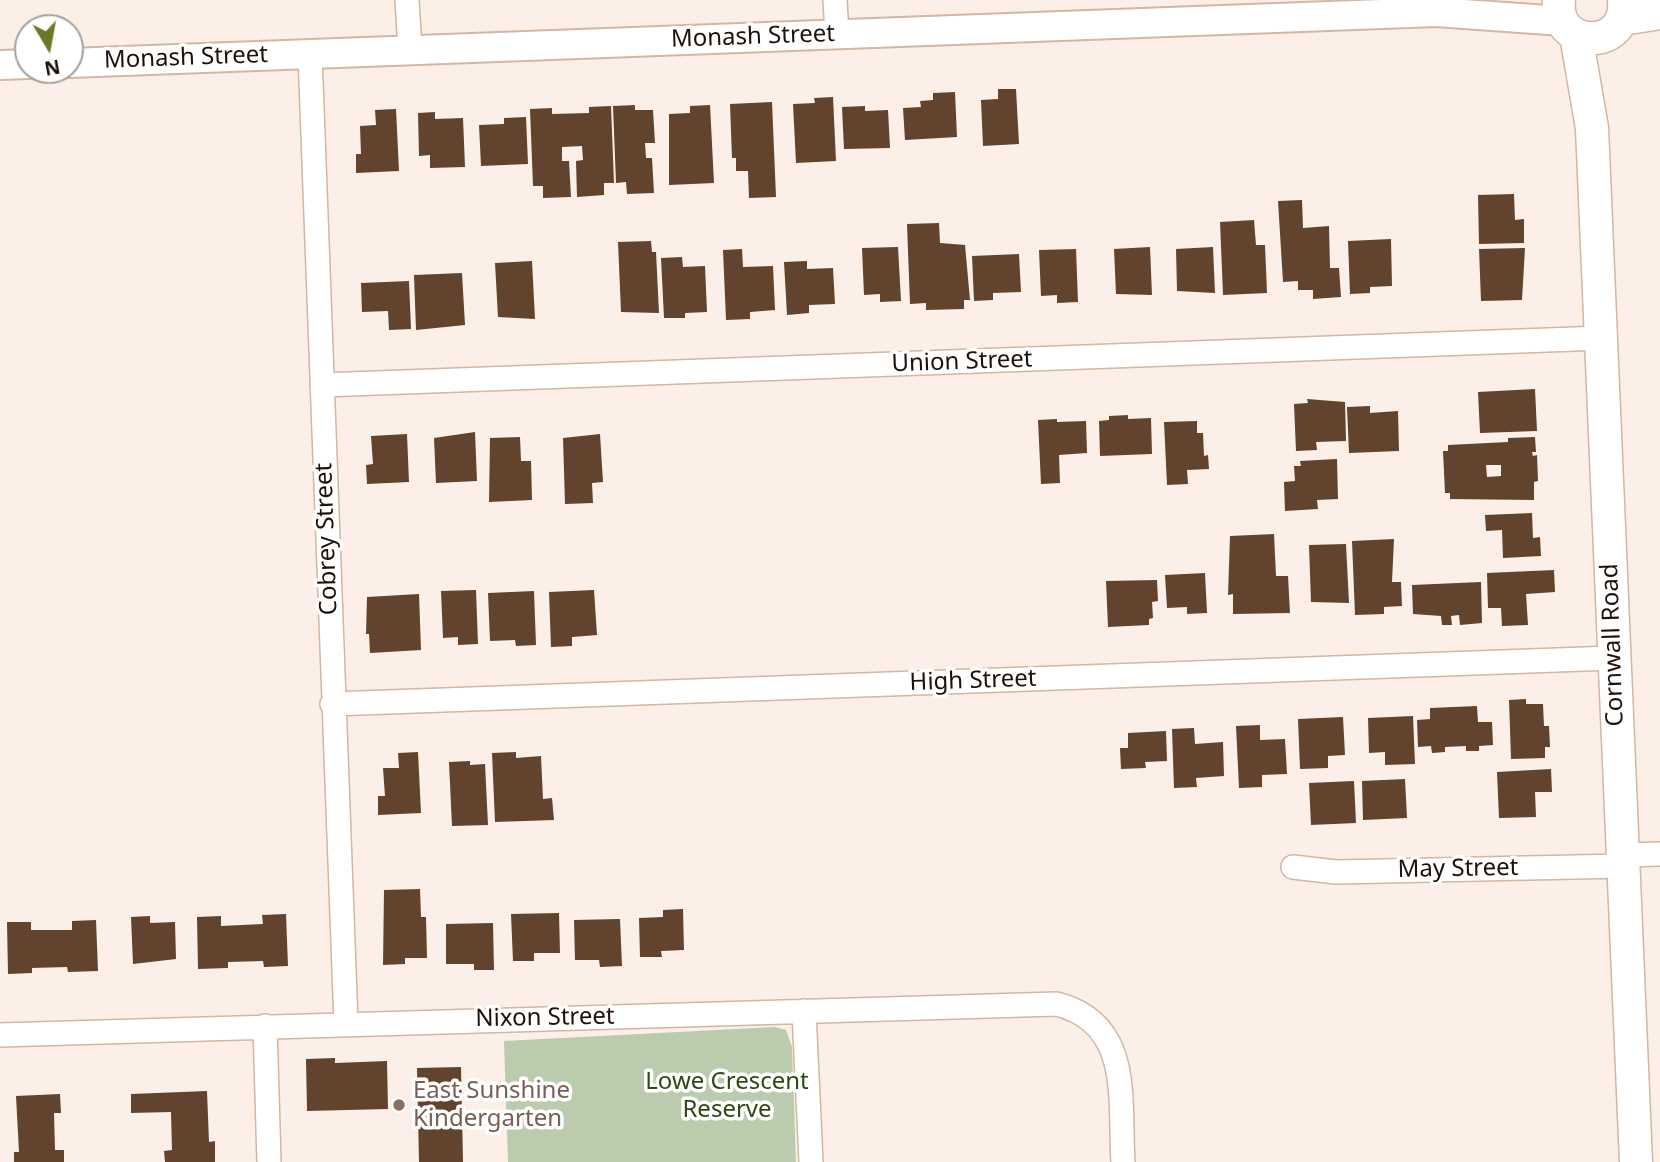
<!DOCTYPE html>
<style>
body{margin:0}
#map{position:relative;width:1660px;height:1162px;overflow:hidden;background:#fcefe7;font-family:"Noto Sans",sans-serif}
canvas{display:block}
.north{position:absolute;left:14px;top:14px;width:70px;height:70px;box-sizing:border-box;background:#fff;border:2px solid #a5a09d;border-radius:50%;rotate:170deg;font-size:19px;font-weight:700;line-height:28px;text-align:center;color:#1d120b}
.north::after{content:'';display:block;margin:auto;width:24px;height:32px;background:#6a7926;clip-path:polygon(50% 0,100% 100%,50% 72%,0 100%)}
</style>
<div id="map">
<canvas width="1660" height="1162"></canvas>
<div class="north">N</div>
</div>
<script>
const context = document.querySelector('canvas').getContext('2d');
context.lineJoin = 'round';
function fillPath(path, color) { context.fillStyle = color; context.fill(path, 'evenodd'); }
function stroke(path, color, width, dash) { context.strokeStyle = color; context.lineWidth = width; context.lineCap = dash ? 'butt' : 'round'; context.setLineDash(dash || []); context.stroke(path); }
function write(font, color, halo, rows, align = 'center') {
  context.font = font + ' "Noto Sans",sans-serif'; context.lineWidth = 7; context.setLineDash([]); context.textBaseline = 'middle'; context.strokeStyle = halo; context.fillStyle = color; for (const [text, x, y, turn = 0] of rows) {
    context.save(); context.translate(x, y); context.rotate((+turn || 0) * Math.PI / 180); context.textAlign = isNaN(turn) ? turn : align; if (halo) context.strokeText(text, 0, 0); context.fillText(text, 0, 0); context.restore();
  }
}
fillPath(new Path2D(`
 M775 1027 786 1030 792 1047 796 1162H508L504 1041Z`), '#bbcbae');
fillPath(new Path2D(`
 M998 89H1016L1019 144 983 146 981 100 998 99Z
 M955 92 957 137 905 140 903 108 921 107 920 101 933 100V93Z
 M833 97 836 161 796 163 793 104 815 103 814 98Z
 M772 102 776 197 749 198 748 171H736V158H732L730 104Z
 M635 105V110H653L655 143H645L646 158H652L654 193 627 194 626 182 616 183 613 106Z
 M710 105 714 183 669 185V114L690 113V106Z
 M611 106 614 183H604V195L577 197 576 161 583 160 582 146 562 147V161H569L571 197 543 198V186H533L530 109 552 108V114L589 113V107Z
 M865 106V111L888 110 890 148 844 149 842 107Z
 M396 109 399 171 356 173V154H361L360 126 376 125 375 110Z
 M435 112V119L463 118 465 167 430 168V155L419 156 418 113Z
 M526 117 528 164 481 166 479 125 504 124V118Z
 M1514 194 1515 220 1524 219V243L1479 244 1478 195Z
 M1302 200 1303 228 1329 226 1330 268H1339L1341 297 1313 299V290H1298V281L1283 282 1278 201Z
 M1254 220 1256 245H1265L1267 293 1223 295 1220 222Z
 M939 223 940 243 965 245 970 300H964V309L926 310V303L910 304 907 224Z
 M1391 239 1392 286 1370 287V293L1350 294 1348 241Z
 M651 241 652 252H656L659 313 621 312 618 242Z
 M898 247 901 301 880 302V294L864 295 862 248Z
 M1150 247 1152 295 1116 294 1114 249Z
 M1213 247 1215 293 1177 291 1176 249Z
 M1525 248 1522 300 1481 301 1479 249Z
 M742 249 743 267 773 266 775 310 750 312V319L726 320 723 250Z
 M1076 249 1078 302 1057 303V295L1041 296 1039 250Z
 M1019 254 1021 292 993 293V300L974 301 972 256Z
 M682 257 683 267 705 266 707 312 685 313V318H664L661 258Z
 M532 261 535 319 498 317 495 263Z
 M807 261V269L833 268 835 304 809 305V313L787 315 784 262Z
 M462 273 465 325 416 330 414 275Z
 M409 281 411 329 389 330 388 311 362 312 361 283Z
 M1535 389 1537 431 1480 433 1478 392Z
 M1307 399 1345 402 1346 441 1316 442 1317 450 1296 451 1294 404 1308 403Z
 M1370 406V413L1398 411 1399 451 1349 453 1347 407Z
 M1128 415V419L1151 418 1152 454 1100 456 1099 421 1109 420V416Z
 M1057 419V422L1086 421 1087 453 1059 455 1060 483 1041 484 1038 420Z
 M1197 421V433H1203L1204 456 1208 455 1209 469 1187 470 1188 484 1167 485 1164 422Z
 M475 432 477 481 436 483 434 438Z
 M407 434 409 482 367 484 366 465 373 464 371 436Z
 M600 434 603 482 592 483 593 503 565 504 563 438Z
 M520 437 521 461H531L532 500 489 502 490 438Z
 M1535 437 1536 452H1532L1533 456 1537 455 1538 481 1534 482V500L1450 499V493H1445L1443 451H1448V445L1508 442V438ZM1486 465H1501V476L1487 477Z
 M1337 459 1338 499 1317 500 1318 509 1285 511 1284 482 1295 481 1294 466H1301L1300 461Z
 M1532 513 1533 538 1540 537 1541 556 1503 558 1502 530 1486 531 1485 515Z
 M1274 534 1276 576H1288L1290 613 1233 614V594L1228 595 1230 536Z
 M1394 539 1392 582H1401L1402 606 1384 607V614L1355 615 1352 541Z
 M1346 544 1349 603 1311 602 1309 545Z
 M1554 570 1555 592 1526 594 1528 625 1502 626 1501 608H1488L1487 573Z
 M1205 573 1207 613 1187 614V607L1167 608 1165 575Z
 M1157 580 1158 601 1152 602 1153 618 1149 619V625L1108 627 1106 581Z
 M1481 582 1482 623 1460 625 1459 615 1451 616 1452 625H1442L1441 616 1413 614 1412 585Z
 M476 590 478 644 458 645V637L443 638 441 591Z
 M594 590 597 635 572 637V646L551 647 549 592Z
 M534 591 536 645 516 646 515 640 490 641 488 593Z
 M419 594 421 650 370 653 369 634H366L367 597Z
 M1526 699V704H1543L1544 726H1549L1550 747H1545V758L1511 759 1509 700Z
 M1477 706 1478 722H1492L1493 745 1479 746V751H1466V746L1445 747V752L1432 753 1431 746 1418 747 1417 720 1430 719V708Z
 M1413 716 1415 764 1385 765V752L1369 753 1368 718Z
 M1343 717 1345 755 1328 756V768L1300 769 1298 719Z
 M1260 725V740L1285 739 1287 774 1262 775V787L1239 788 1236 726Z
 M1194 728 1195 744 1223 742 1224 776 1196 778 1197 787 1174 788 1172 729Z
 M1166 731 1167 761 1145 762 1146 768 1121 769 1120 748H1128V733Z
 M418 752 421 813 378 815V796H385L383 768H399L398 753Z
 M516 752V758L541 756 543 799 552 798 554 820 495 822 492 753Z
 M470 761V765L485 764 488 825 452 826 449 762Z
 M1551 769 1552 792H1535L1536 817 1499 818 1497 772Z
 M1405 779 1407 818 1363 820 1362 781Z
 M1354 781 1356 823 1311 825 1309 783Z
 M420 889 421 917H426L427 958H405V964L383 965 384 890Z
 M683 909 684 950 661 951 662 957H640L639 918 663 917V910Z
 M559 913 560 953H534V961H513L511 914Z
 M286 914 288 966 264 967 263 961 228 962V968L198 969 197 917 221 916V926L263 924 262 915Z
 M150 916V923L175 922 176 959 133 964 131 917Z
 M620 919 622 966 600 967 599 960H575L574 920Z
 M96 920 98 971 68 972 67 967 32 968V973L8 974 7 922H31V930H72V921Z
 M493 923 494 970H474V964H446V924Z
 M335 1058V1063L387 1061 388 1109 307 1111 306 1059Z
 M461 1067 463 1162H419L417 1068Z
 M207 1091 209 1142 215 1141V1162H165L164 1151 172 1150 171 1112 131 1113V1094Z
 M60 1094 61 1113H54L55 1150H64V1162H14V1152H19L16 1096Z`), '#61432e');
const minor = new Path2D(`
 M407 0 410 50
 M835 0 837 34
 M310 54 346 1023
 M322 385 1602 338
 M332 704 1613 658
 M1623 855 1660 854
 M1293 867 1336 872 1623 866
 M804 1011 811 1162
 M265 1026 269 1162
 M0 1035 1057 1004C1133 1024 1119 1099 1123 1162`);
const tertiary = new Path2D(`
 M70 63 1436 12 1562 21
 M0 65 28 64`);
const secondary = new Path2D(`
 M1559 0C1553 50 1629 52 1624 0
 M1622 19 1660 13
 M1576 35 1592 128 1636 1162`);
stroke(minor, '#d4b6a1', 26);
stroke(tertiary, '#d4b6a1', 32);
stroke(secondary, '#d4b6a1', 35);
stroke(minor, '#fff', 23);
stroke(tertiary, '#fff', 28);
stroke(secondary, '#fff', 32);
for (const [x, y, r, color] of [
 [399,1105,7,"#8d6e63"]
]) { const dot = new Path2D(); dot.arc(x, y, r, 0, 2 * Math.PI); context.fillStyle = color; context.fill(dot); stroke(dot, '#fff', 2.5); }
write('24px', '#1d120b', '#fff', [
 ["Monash Street",753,37,-2],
 ["Monash Street",186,58,-2],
 ["Union Street",962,362,-2],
 ["Cobrey Street",327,539,-92],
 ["Cornwall Road",1613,645,-92],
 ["High Street",973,681,-2],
 ["May Street",1458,869,-1],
 ["Nixon Street",545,1018,-1]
]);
write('24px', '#304813', '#fff', [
 ["Lowe Crescent",727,1082],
 ["Reserve",727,1110]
]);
write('24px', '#785e54', '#fff', [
 ["East Sunshine",413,1091],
 ["Kindergarten",413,1119]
], 'left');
</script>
